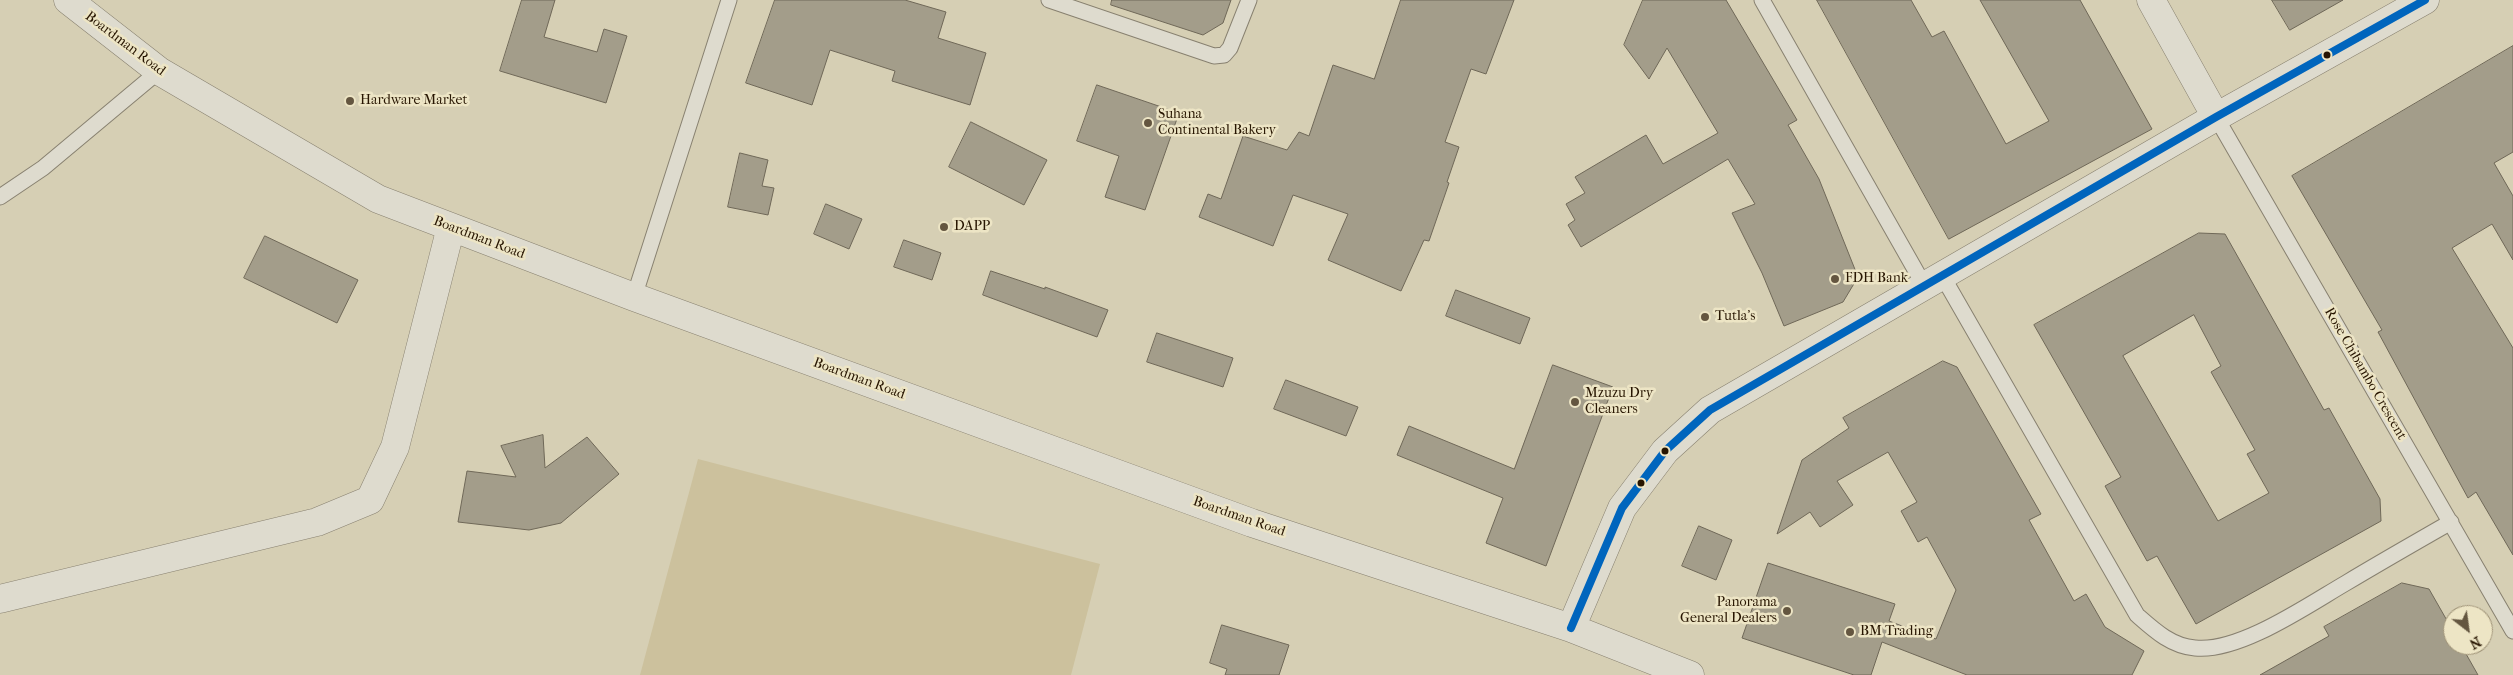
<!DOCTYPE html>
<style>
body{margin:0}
#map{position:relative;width:2513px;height:675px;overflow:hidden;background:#d6cfb4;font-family:"IM FELL French Canon",serif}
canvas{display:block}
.north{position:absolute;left:2443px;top:605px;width:50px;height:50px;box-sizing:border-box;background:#ede5c5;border:1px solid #9e9277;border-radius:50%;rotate:150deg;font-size:14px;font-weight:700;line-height:20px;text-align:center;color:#271501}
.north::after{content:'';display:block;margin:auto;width:18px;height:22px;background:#645640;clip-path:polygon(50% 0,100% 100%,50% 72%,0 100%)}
</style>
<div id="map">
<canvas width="2513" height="675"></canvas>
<div class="north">N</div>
</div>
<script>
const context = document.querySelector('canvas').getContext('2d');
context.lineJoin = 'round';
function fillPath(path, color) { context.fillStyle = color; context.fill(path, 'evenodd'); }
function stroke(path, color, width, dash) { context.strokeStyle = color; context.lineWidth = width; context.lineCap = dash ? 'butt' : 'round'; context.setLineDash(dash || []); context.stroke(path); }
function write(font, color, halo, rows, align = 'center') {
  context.font = font + ' "IM FELL French Canon",serif'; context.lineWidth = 5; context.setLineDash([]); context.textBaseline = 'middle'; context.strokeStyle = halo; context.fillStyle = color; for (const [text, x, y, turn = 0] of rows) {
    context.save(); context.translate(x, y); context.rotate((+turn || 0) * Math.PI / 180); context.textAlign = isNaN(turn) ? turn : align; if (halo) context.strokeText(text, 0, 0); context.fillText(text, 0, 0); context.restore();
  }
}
fillPath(new Path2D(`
 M698 459 1100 564 1071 675H640Z`), '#ccc19d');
const building = new Path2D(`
 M522 0H555L544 37 597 52 604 29 627 36 606 103 500 71Z
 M775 0H905L946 12 938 38 986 53 970 105 892 81 895 71 830 50 812 105 746 83Z
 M1112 0H1231L1223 23 1203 35 1111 5Z
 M1401 0H1514L1486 74 1471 69 1445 142 1459 147 1447 182 1449 183 1429 241 1424 240 1401 291 1328 260 1348 214 1293 195 1273 246 1199 217 1208 194 1221 199 1243 136 1287 150 1299 132 1309 136 1333 65 1374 79Z
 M1643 0H1726L1797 120 1788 125 1819 179 1858 277 1843 302 1784 326 1762 273 1732 213 1755 204 1728 159 1581 247 1568 225 1575 220 1566 204 1585 193 1575 177 1646 135 1663 164 1718 133 1667 48 1649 79 1624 45Z
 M1817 0H1911L1932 37 1944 31 2006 144 2049 121 1980 0H2080L2152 129 1949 239Z
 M2272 0H2343L2290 30Z
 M2513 46V152L2494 163 2513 196V260L2492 224 2452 248 2513 348V555L2476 492 2468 498 2378 332 2382 330 2292 176Z
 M1097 85 1179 113 1145 210 1105 197 1119 156 1077 141Z
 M971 122 1047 160 1024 205 949 167Z
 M740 153 768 160 762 186 774 188 768 215 728 207Z
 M826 204 862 219 849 249 814 234Z
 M2199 233 2225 234 2324 410 2329 408 2380 499 2381 521 2196 624 2157 556 2147 561 2105 486 2121 477 2034 325ZM2194 315 2221 366 2211 372 2255 450 2247 454 2269 493 2218 521 2123 356Z
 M265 236 358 280 337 323 244 278Z
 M904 240 941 253 932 280 894 267Z
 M991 271 1045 289V287L1108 310 1097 337 983 295Z
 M1456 290 1530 318 1520 344 1446 316Z
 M1157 333 1233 358 1223 387 1147 362Z
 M1943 361 1957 367 2041 514 2029 520 2074 601 2086 594 2105 627 2144 651 2132 675H1967L1882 642 1871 675H1854L1742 638 1768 563 1895 604 1889 621 1936 639 1956 590 1927 537 1918 542 1901 511 1917 502 1888 452 1837 481 1853 505 1820 527 1810 512 1777 534 1802 460 1849 428 1843 418Z
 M1553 365 1613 387 1546 566 1486 543 1503 498 1397 455 1409 426 1514 469Z
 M1286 380 1358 407 1346 436 1274 409Z
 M543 435 545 468 587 437 619 474 561 523 529 530 458 522 467 471 516 477 501 446Z
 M1699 526 1732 540 1716 580 1682 566Z
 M2402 583 2429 589 2453 631V645H2461L2478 675H2260L2329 636 2324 627Z
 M1222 625 1289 645 1279 675H1225L1227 669 1210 663Z`);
fillPath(building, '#a39d8a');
stroke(building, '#6f6858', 1);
const service = new Path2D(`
 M1049 0 1214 56 1224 55 1230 48 1249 0
 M1762 0 1925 287
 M2216 117 2513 631
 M0 197 43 168 159 71
 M1943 277 2137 615C2154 630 2171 646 2195 648 2239 653 2308 605 2346 583 2381 562 2416 542 2451 522
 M634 297 729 0`);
const minor = new Path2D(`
 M68 0 159 71 378 199 634 297 1252 523 1571 628 1690 675
 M2151 0 2216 117
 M0 599 317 522 370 500 395 447 451 227
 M1571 628 1622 508 1665 451 1710 410 2216 117 2425 0`);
stroke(service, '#888170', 17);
stroke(minor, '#888170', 29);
stroke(service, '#dedbce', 15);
stroke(minor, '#dedbce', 28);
stroke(new Path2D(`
 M1571 628 1622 508 1665 451 1710 410 2216 117 2425 0`), '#0065bd', 8);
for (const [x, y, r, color] of [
 [2327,55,4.5,"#271501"],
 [350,101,5,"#645640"],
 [1148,123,5,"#645640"],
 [944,227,5,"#645640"],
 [1835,279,5,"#645640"],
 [1705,317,5,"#645640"],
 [1575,402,5,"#645640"],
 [1665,451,4.5,"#271501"],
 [1641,483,4.5,"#271501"],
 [1787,611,5,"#645640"],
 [1850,632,5,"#645640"]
]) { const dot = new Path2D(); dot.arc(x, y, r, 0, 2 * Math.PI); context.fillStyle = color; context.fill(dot); stroke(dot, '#ede5c5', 2); }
write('14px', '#271501', '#ede5c5', [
 ["Boardman Road",125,44,37],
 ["Boardman Road",479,238,21],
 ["Rose Chibambo Crescent",2365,374,60],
 ["Boardman Road",859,379,20],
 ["Boardman Road",1239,517,19]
]);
write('14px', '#271501', '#ede5c5', [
 ["Hardware Market",360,101],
 ["Suhana",1158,115],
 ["Continental Bakery",1158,131],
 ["DAPP",954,227],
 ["FDH Bank",1845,279],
 ["Tutla's",1715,317],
 ["Mzuzu Dry",1585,394],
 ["Cleaners",1585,410],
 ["Panorama",1777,603,"right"],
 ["General Dealers",1777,619,"right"],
 ["BM Trading",1860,632]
], 'left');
</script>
